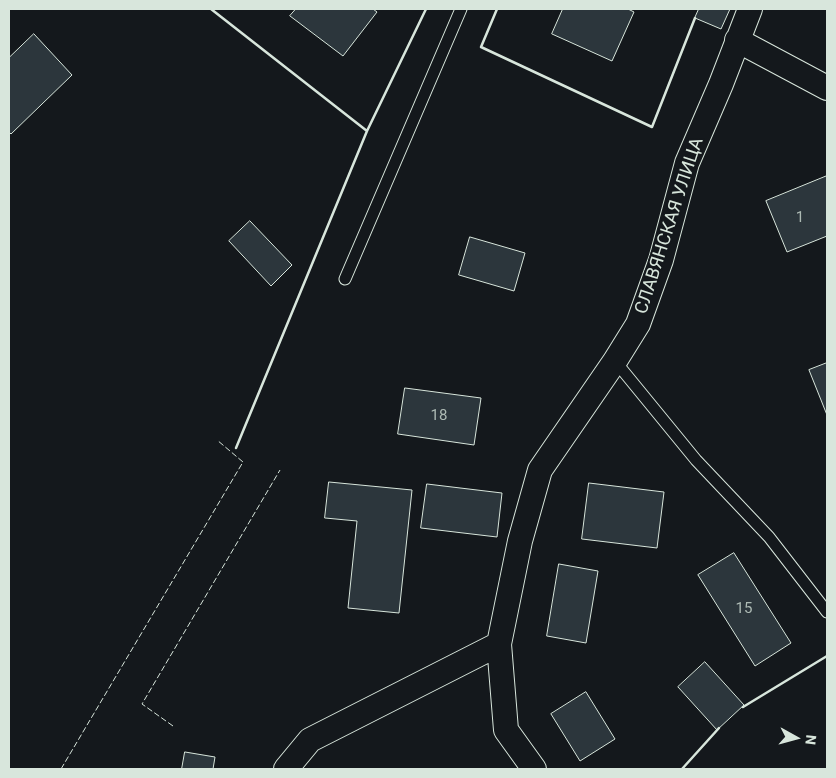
<!DOCTYPE html>
<meta charset="utf-8">
<style>
body{margin:0}
#map{position:relative;width:836px;height:778px;overflow:hidden;background:#14181c;font-family:Roboto,sans-serif}
canvas{display:block}
.frame{position:absolute;inset:0;border:10px solid #d8e6dc;pointer-events:none}
.north{position:absolute;left:771px;top:713px;width:50px;height:50px;-webkit-text-stroke:4px #14181c;paint-order:stroke;rotate:97deg;font-size:14px;font-weight:700;line-height:20px;text-align:center;color:#d8e6dc}
.north::after{content:'';display:block;margin:auto;width:18px;height:22px;background:#d8e6dc;clip-path:polygon(50% 0,100% 100%,50% 72%,0 100%)}
</style>
<div id="map">
<canvas width="836" height="778"></canvas>
<div class="frame"></div>
<div class="north">N</div>
</div>
<script>
const context = document.querySelector('canvas').getContext('2d');
context.lineJoin = 'round';
function fillPath(path, color) { context.fillStyle = color; context.fill(path, 'evenodd'); }
function stroke(path, color, width, dash) { context.strokeStyle = color; context.lineWidth = width; context.lineCap = dash ? 'butt' : 'round'; context.setLineDash(dash || []); context.stroke(path); }
function write(font, color, halo, rows, align = 'center') {
  context.font = font + ' Roboto,sans-serif'; context.lineWidth = 4; context.setLineDash([]); context.textBaseline = 'middle'; context.strokeStyle = halo; context.fillStyle = color; for (const [text, x, y, turn = 0] of rows) {
    context.save(); context.translate(x, y); context.rotate((+turn || 0) * Math.PI / 180); context.textAlign = isNaN(turn) ? turn : align; if (halo) context.strokeText(text, 0, 0); context.fillText(text, 0, 0); context.restore();
  }
}
const building = new Path2D(`
 M296 9H373L377 12 343 56 290 16Z
 M563 9H628L634 12 612 61 552 34Z
 M699 9H730L721 29 695 18Z
 M34 34 72 75 11 134 9 132V58Z
 M827 176V236L787 252 766 201Z
 M250 221 292 265 271 286 229 241Z
 M470 237 525 253 514 291 459 275Z
 M827 363V415L809 370Z
 M405 388 481 398 474 445 398 434Z
 M329 482 412 490 399 613 348 608 357 521 325 518Z
 M589 483 664 492 657 548 582 539Z
 M427 484 502 493 497 537 421 528Z
 M734 553 791 643 755 666 698 575Z
 M559 564 598 571 586 643 547 636Z
 M705 662 744 705 717 730 678 687Z
 M586 692 615 739 580 761 551 714Z
 M185 752 215 757 213 769H182Z`);
fillPath(building, '#2c363c');
stroke(building, '#d8e6dc', 1);
const service = new Path2D(`
 M345 279 461 9
 M615 361 696 460 769 537 827 612`);
const minor = new Path2D(`
 M737 40 827 88
 M286 769 310 740 499 644
 M534 769 506 730 499 644 520 541 540 470 615 361 638 324 661 260 687 163 721 84 750 9`);
stroke(service, '#d8e6dc', 13);
stroke(minor, '#d8e6dc', 26);
stroke(service, '#14181c', 11);
stroke(minor, '#14181c', 24);
stroke(new Path2D(`
 M173 726 142 704 280 470
 M61 769 243 462 217 440`), '#d8e6dc', 1, [6, 2.5]);
stroke(new Path2D(`
 M211 9 367 131
 M497 9 481 47 652 127 695 18
 M236 448 367 131 426 9
 M743 707 827 656
 M682 769 719 728`), '#d8e6dc', 2.5);
write('15px', '#adbab4', null, [
 ["1",800,218],
 ["18",439,416],
 ["15",744,609]
]);
write('18px', '#d8e6dc', '#14181c', [
 ["СЛАВЯНСКАЯ УЛИЦА",670,226,-72]
]);
</script>
